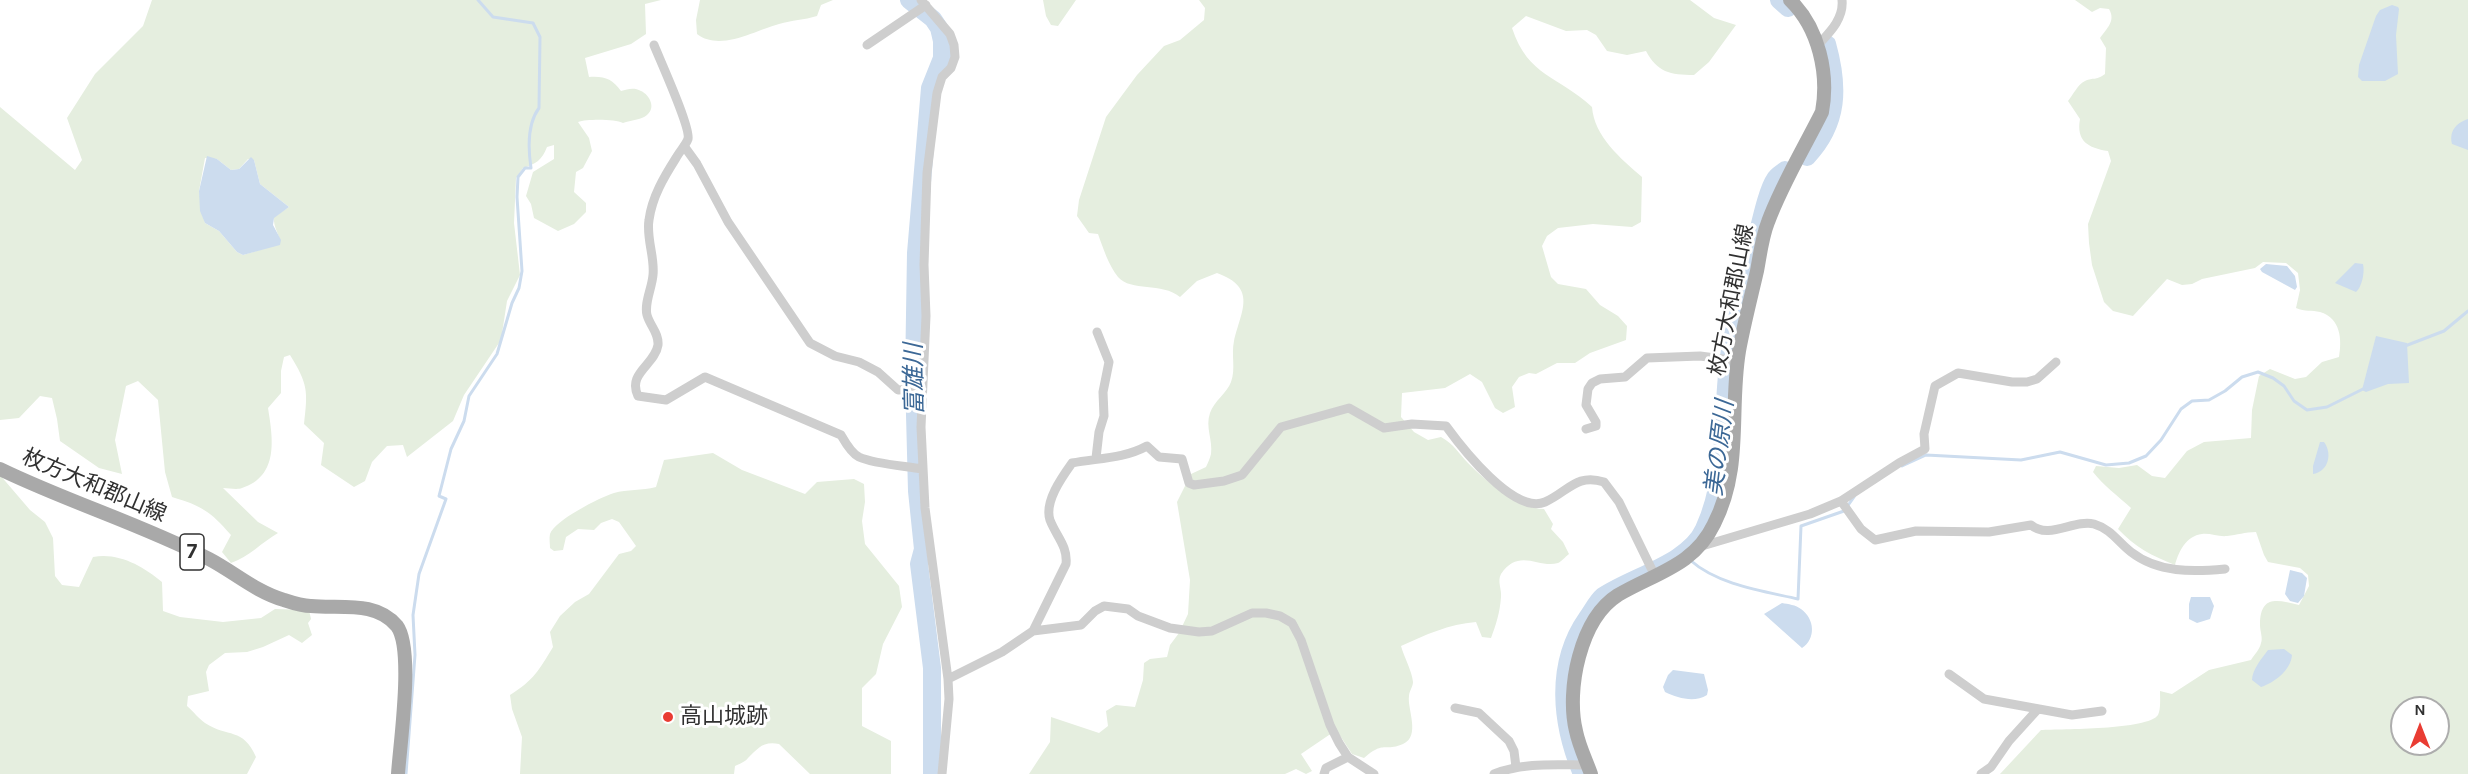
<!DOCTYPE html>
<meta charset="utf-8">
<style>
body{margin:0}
#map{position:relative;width:2468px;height:774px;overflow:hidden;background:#fff;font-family:Karla,sans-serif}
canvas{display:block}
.north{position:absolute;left:2390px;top:696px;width:60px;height:60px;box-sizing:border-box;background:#fff;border:2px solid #adadad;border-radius:50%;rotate:0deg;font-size:16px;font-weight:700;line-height:24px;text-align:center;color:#313131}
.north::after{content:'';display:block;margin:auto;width:21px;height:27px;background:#e93c33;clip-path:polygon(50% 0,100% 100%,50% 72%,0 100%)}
</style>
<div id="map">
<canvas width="2468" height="774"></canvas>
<div class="north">N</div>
</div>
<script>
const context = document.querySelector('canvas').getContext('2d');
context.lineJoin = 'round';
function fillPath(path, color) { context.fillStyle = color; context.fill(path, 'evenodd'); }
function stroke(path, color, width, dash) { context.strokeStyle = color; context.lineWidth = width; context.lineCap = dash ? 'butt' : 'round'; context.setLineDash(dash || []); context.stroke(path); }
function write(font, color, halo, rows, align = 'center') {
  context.font = font + ' Karla,"Noto Sans JP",sans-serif'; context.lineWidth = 6; context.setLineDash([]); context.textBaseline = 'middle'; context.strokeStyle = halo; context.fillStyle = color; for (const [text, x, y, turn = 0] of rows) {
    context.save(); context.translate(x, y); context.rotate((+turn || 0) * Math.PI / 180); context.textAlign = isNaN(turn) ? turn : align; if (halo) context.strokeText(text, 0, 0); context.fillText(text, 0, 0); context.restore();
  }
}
fillPath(new Path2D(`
 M152 0H661L645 4 646 34 631 44 585 58 589 77C605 76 612 79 621 91 628 89 634 87 641 91 650 95 656 108 647 115 641 120 631 120 623 123 615 119 587 119 578 122L589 138 592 151 583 168 576 172 574 192 586 203V212L574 224 558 231 534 218 531 204 526 196 533 172 554 159V145L547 147C542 160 536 164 523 168L516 178 514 223 520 275 507 301 501 340 464 395 453 421 407 457 403 445 387 446 372 462 365 481 354 487 321 465 324 443 304 424C308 391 308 384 290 355L284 357 281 371V393L268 408C273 439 279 476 242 488 237 490 229 488 223 488L258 522 278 533C262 542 249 557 231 563L222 552 231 535C210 511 202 506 172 497L165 472 158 400 138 381 126 386 115 440 122 474 99 468 60 441 57 419 52 398 40 396 19 418 0 420V107L75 170 82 160 67 118 95 74 143 26ZM205 158 217 159 231 170 239 169 248 159 254 160 260 184 289 207 274 217C273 228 280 234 280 244L243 255 237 252 219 231 205 223 199 191Z
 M700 0H833L821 5 817 16C804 20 792 20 779 24 756 30 720 52 697 34L696 20Z
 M1043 0H1076L1058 26 1051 25 1046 16Z
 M1199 0H1690L1714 18 1736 25 1709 62 1694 75C1670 75 1657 72 1646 51L1627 55 1607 51 1596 35 1587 30 1566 31 1526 16 1512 28C1528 77 1559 76 1592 107 1594 136 1621 159 1642 177L1641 222 1632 227 1593 224 1558 228 1547 236 1542 246 1551 277 1558 284 1586 289 1600 305 1618 316 1627 326 1626 340 1590 353 1575 363H1557L1536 374 1529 373 1519 377 1512 387 1515 407 1503 413 1495 408 1482 382 1470 374 1445 388 1402 393 1401 417 1414 432 1428 440 1441 437C1455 445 1458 453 1468 463 1486 481 1518 509 1544 509L1553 524 1551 529 1563 542 1569 554C1565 557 1561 562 1558 563 1539 569 1519 547 1501 574 1497 581 1502 590 1501 597 1500 612 1496 625 1491 638L1482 637 1476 622C1449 624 1425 635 1401 646 1404 657 1412 671 1413 682 1413 687 1409 691 1409 696 1407 709 1421 736 1403 744 1385 752 1384 740 1364 758L1352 754 1339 734 1329 735 1301 754 1312 771 1306 774 1296 769 1285 774H1029L1050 742 1051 717 1099 733 1108 726 1106 711 1116 705 1135 707 1143 680 1144 663 1150 659 1167 657 1170 645 1179 633 1188 614 1190 580 1177 502 1191 474 1206 467C1208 463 1210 458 1211 454 1213 440 1205 427 1210 413 1214 401 1227 393 1231 382 1236 369 1231 355 1234 341 1241 311 1258 288 1217 273L1197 281 1180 297C1162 282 1131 292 1118 277 1109 266 1103 248 1098 234L1089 233 1077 216 1079 200 1106 117 1137 75 1164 46 1180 40 1204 20 1205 8Z
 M2075 0H2468V774H2000L2041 730C2061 729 2148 730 2158 715 2161 709 2160 698 2160 691L2172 694 2209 670 2251 660C2254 655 2260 649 2261 643 2263 638 2260 631 2260 625 2260 594 2278 600 2299 605L2309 586 2308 575 2300 568 2268 562 2264 555 2256 532C2245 532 2237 535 2227 536 2219 537 2210 533 2202 534 2186 536 2179 551 2175 565 2152 556 2135 547 2118 529L2131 508C2118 496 2103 485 2093 472L2096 466 2119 468 2137 465 2152 476 2165 478 2187 451 2204 442 2251 438 2252 410 2259 376 2270 369 2295 379 2306 377 2322 362 2339 357C2342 340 2341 318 2320 312 2312 310 2305 312 2296 308L2300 290 2298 273 2286 263 2263 262 2255 268 2202 279 2192 284 2182 285 2167 279 2133 316 2113 311 2104 302 2092 265 2089 243 2088 224 2111 161 2108 151C2088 148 2076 141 2080 119L2068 101C2073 95 2078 84 2085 81 2094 77 2095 81 2105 74L2106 48 2100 38C2107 28 2116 21 2109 9L2100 8 2092 12ZM2402 708H2438V744H2402Z
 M713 453 742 470 805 494 817 482 854 479 864 484 865 502 862 521 865 544 899 586 902 607 883 644 876 674 862 688V726L891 741V774H810L779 744C762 741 758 749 748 758 745 762 739 764 735 766L734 774H520L522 737 512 709 510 695C534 680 539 670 553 647L550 632 560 616 575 602 589 594 619 554 631 551 636 546 619 522 612 519 601 523 594 530 578 529 566 537 563 550 554 551 550 548C550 544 549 538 550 534 554 521 600 497 614 493 627 489 642 491 656 487L664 460Z
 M0 475 30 510 45 522 53 538 55 576 62 585 79 587 93 557C118 552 143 566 162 582L163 611 180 617 223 622 261 618 275 609 309 610 311 619 308 623 312 635 302 643 289 635 263 647 247 652 225 653 209 665 206 672 209 691 188 696 187 706C193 711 199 719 205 723 228 738 243 727 256 757L247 774H0Z`), '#e5eedf');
fillPath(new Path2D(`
 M2392 5 2398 7 2399 9 2396 35 2398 74 2385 81H2362L2358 77 2359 65 2376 16 2380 10Z
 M2468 119V150L2452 144C2449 131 2456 123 2468 119Z
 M207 156 217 159 231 170 239 169 251 157 254 160 260 184 289 207 274 218 273 225 281 240 280 245 243 255 237 252 219 231 205 223 200 211 199 191Z
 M2355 263 2363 264C2365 272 2362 287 2356 292L2335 283Z
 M2266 264 2287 266 2295 276 2297 287 2295 290 2262 272 2260 269Z
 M2376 336 2407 343 2409 383 2388 384 2366 392 2362 390Z
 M2320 442H2324C2333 454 2328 472 2313 474V466Z
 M2290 570 2302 573 2307 578 2304 596 2298 603 2290 601 2285 594Z
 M2191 597H2210L2214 606 2210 619 2197 623 2189 619V604Z
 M1782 603C1788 604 1796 605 1801 609 1815 619 1816 639 1802 648L1764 614Z
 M2284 649 2292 655C2291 670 2274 683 2261 687L2252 680C2252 670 2262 658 2268 650Z
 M1673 670 1704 674 1708 690 1707 695C1694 703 1678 698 1665 692L1663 687 1668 675Z`), '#ccdcee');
stroke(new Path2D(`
 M2405 346 2444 331 2468 311
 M1902 466 1926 455 2021 460 2060 452 2106 465 2129 463 2146 456 2161 440 2181 409 2192 401 2209 400 2225 391 2242 377 2258 372 2273 378 2284 386 2294 401 2307 410 2327 407 2363 389
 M1690 560C1718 585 1763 591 1798 599L1801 526 1844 511 1854 497
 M406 774 415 655 413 615 419 574 446 499 439 496 451 449 464 421 469 396 497 354 512 303 519 288 522 271 517 197 518 177 525 168H531C528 148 527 124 539 108L540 37 533 23 493 17 478 0`), '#ccdcee', 3);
stroke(new Path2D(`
 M909 0 933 19 939 28 942 41V58L930 88 916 253 914 376 917 491 923 549 919 564 932 668V774
 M1779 0 1788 8
 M1807 157C1839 123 1839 87 1827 44
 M1582 774C1561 724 1554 665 1587 618 1592 611 1597 601 1603 596 1633 576 1689 563 1704 529 1730 472 1720 411 1730 350 1737 313 1748 276 1756 240 1760 225 1767 190 1775 179 1777 175 1782 173 1785 170`), '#ccdcee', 18);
stroke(new Path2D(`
 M921 0 950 34 954 45 955 57 951 68 942 77 937 93 927 173 924 265 926 316 921 427 925 508 948 679 949 699 942 774
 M654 45C660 60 691 128 688 139 686 145 679 152 676 158 664 177 652 197 649 220 646 238 655 257 653 275 652 288 644 303 647 315 650 326 659 333 658 345 655 365 627 373 638 396L666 400 705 377 841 435C845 442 851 453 859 457 874 464 905 466 922 469
 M867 45 926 5
 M1817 46C1829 33 1844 19 1842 0
 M684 146 697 164 728 222 810 343 835 356 859 362 878 372 898 390 922 389
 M1586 429 1596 426V422L1586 405 1588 389 1592 383 1600 379 1625 377 1647 358 1700 356 1738 361
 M1096 458 1099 432 1104 416 1103 392 1109 362 1097 332
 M1841 501 1861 529 1875 540 1916 531 1989 532 2031 525C2049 540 2074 519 2094 524 2111 529 2118 542 2131 552 2158 573 2193 572 2225 569
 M1702 546 1810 514 1841 501 1899 463 1925 449 1924 434 1935 386 1958 373 2012 382H2027L2037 379 2056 362
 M1033 631 1066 564C1068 546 1056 536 1050 520 1044 502 1062 477 1072 463 1098 458 1123 459 1147 446L1159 457 1182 459 1189 483 1194 485 1224 481 1242 475 1281 427 1349 408 1384 428 1412 424 1446 426C1462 448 1514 515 1545 502 1568 492 1576 473 1604 482L1619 502 1655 576
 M1949 674 1984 699 2072 715 2102 711
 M948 679 1002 652 1033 631 1081 625 1095 611 1104 606 1128 609 1138 616 1170 628 1199 632 1212 631 1252 613H1266L1280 616 1292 623 1301 640 1330 725 1339 743 1348 757 1374 774
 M1455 708 1479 713 1509 741 1514 751 1516 767
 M1324 774 1326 768 1348 757
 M1494 774C1524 762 1556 765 1587 765
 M1981 774 1991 767 2009 741 2038 709`), '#cecece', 9);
stroke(new Path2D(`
 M0 469C68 502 141 524 209 559 234 572 256 592 284 600 293 603 302 606 311 606 339 609 376 600 397 626 414 649 400 743 398 774
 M1591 774C1586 760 1579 746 1576 731 1566 690 1580 619 1618 595 1655 573 1694 566 1714 524 1743 467 1729 411 1739 351 1744 324 1751 297 1757 271 1760 255 1762 237 1768 222 1782 184 1804 148 1822 112 1829 74 1819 28 1790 0`), '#a9a9a9', 14);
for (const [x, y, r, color] of [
 [668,717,6,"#e93c33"]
]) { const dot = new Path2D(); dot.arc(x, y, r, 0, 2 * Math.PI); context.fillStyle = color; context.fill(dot); stroke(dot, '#fff', 2); }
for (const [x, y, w] of [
 [192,552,24]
]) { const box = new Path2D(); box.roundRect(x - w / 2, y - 18, w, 36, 4.5); context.fillStyle = '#fff'; context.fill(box); stroke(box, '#313131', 1.5); }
write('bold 21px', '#313131', null, [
 ["7",192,552]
]);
write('22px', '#313131', '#fff', [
 ["枚方大和郡山線",1732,300,-79],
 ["枚方大和郡山線",94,486,23]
]);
write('22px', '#313131', '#fff', [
 ["高山城跡",680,717]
], 'left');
write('italic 24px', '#3c6896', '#fff', [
 ["富雄川",915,379,-91],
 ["美の原川",1720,448,-83]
]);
</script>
